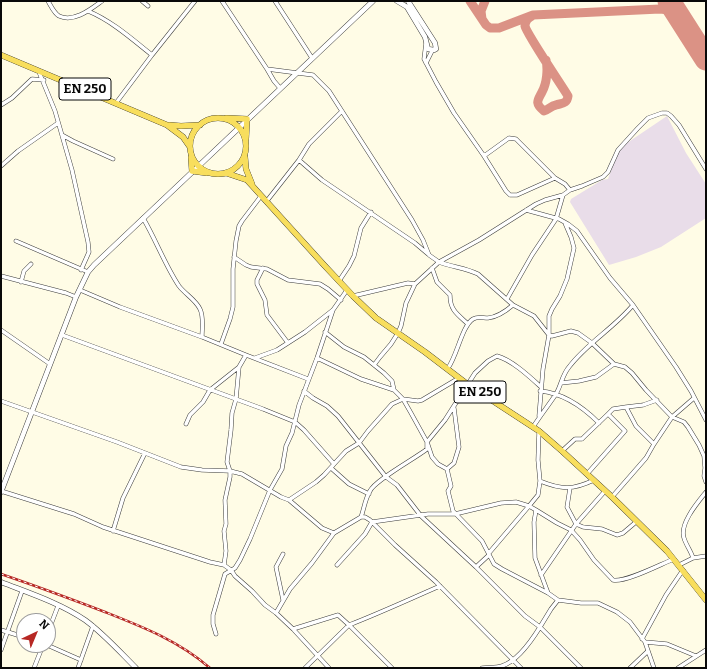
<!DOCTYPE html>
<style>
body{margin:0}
#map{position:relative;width:707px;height:669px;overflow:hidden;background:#fffce6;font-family:Bitter,serif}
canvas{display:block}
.frame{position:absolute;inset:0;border:2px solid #090909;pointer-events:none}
.north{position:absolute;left:16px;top:613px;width:40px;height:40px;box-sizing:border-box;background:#fff;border:1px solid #9d9d9d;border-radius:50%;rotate:44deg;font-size:11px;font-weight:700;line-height:16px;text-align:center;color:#090909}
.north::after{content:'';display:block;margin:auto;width:14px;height:18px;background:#b72824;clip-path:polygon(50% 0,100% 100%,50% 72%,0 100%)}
</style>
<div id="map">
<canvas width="707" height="669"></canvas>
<div class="frame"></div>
<div class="north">N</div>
</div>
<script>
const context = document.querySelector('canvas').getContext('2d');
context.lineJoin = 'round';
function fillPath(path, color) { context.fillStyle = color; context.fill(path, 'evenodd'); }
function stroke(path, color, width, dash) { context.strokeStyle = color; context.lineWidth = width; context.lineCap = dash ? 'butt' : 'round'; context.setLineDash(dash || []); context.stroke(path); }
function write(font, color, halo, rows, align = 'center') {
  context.font = font + ' Bitter,serif'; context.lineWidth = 4; context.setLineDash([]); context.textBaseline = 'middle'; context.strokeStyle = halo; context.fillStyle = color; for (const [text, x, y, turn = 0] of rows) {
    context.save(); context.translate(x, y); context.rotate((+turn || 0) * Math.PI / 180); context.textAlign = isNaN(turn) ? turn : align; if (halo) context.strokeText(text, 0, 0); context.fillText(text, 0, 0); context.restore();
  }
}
fillPath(new Path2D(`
 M667 116 686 153 706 184V218L661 247 636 257 609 265 570 202 571 199 602 180 608 179 618 151 627 143Z`), '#e9dde9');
stroke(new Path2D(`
 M470 1 486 25 490 28H499L533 15 660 9 669 10 680 18
 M532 16C528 18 525 22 525 26 526 33 562 86 568 96 567 104 562 103 556 105 551 106 548 110 544 111 534 103 538 100 542 92 547 83 548 69 546 60
 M482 19 481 11 485 1`), '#db9285', 9);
stroke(new Path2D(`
 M669 1 706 59`), '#db9285', 23);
const minor = new Path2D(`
 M48 1C51 6 54 13 59 16 74 23 91 9 102 1
 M142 1 148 6
 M222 1 267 69 274 81 280 88
 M275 1 312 58
 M88 11C112 21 132 39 152 55L116 103
 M426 43 424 59 436 82 454 113 484 156 506 191 510 195H517L555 178
 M152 55 195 1
 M426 63 432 51
 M267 69 313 75 329 91 412 220 423 240 429 255 439 262 479 240 536 204 545 200 563 195 570 190 582 186 603 177 608 172 618 150 638 128 648 118 662 113H667L671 116 679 125 706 169
 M39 72 55 111 72 170 88 242 89 252 81 270
 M1 105 12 98 32 79 44 80
 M342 111 309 144 299 160 322 180 415 243 428 254
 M62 135 73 141 113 159
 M484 156 509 138 516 139 555 178 565 184 570 190
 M1 166 18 151 58 123
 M266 202 299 160
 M526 210 559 219 568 224 577 231 610 278 633 305 676 367 691 391 706 420
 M143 218C156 240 165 265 179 286 185 294 196 300 200 309 204 317 202 328 202 337
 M16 241 88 272
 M234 257 246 265 251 267 267 269 288 280 320 284 328 289 341 300
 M263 268 257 280V284L265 300 267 315 288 343
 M432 268 437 282 450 295C450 310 457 314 468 324
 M1 276 66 293 76 297
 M339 281 349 266 354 256 361 228 371 212
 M21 282 24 271 31 264
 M80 290 120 307 202 337 246 355 308 379
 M353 296 408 283 415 284
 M507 299 532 255 556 219 563 195
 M1 330 50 364
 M325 332 344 347 364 357 384 373 392 381 394 390
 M62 335 263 409 295 422 304 430 334 464
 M221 344 230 319 233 307V269L236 241 239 226 242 221 261 196
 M255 358 277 350 305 332 333 310
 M317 358 361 379 394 390 403 399 411 413 427 442 432 457 438 464 447 469
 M374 365 380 357 391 344 398 333 401 326 406 303 415 284 439 262C452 267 466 268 478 274L513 305 534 316 549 335 552 336 571 331 578 333 592 343 614 364 625 367 632 373 646 390 672 417 684 422 688 427 699 445 704 456 705 468 704 476 706 482
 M448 368C457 356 462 326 473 319 478 316 483 318 488 318 498 317 506 311 513 305
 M561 383 579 381 596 377 614 364
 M304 391 313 398 327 406 338 416 386 477 397 485 421 516 476 567
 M540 391C563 393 583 407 599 423
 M1 401 117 442 181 467 202 470 230 471 242 474 281 497 289 500 322 528 334 533
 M626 407 643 405 657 400
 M454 408 459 447 454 463 447 469 451 486 448 491 453 511 482 541 494 564 502 569 548 593
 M608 414 613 409 626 407 636 426 654 444
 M539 416 543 369 549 335V316L552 309 560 296 567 279 574 248 571 237 565 223
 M186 424 190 415 203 402 210 390 239 367
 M533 427C540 416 548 406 556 394 561 386 562 375 569 367 587 343 614 328 633 305
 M539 431 538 460 540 481 538 495 529 506 536 510 534 522 535 558 548 593 558 600 581 603H598L617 612 630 622 645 642 654 668
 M562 451 575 439H582L584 437 608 414 625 431 587 474
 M331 468 349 484 369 494
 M540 481C562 490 573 490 594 480
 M570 488 567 507 576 524 583 527 602 529 617 535 623 533 636 522
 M1 491 74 514 103 527 210 562 224 565 231 570 235 576 252 591 265 605 276 613 293 629 329 668
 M612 497 646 458 654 444 672 417 694 398
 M289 500 316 482 324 475 346 451 359 443 368 431 392 404 403 399 418 401 422 400 459 378
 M536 510 557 523 571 530 580 540 594 560 613 580C625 583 661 564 674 559
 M361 517H365L370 520 395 545 436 582 521 668
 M113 531 123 498 145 453
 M283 554 276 567 283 600
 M693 558C691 551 686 545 684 538 679 524 698 502 706 492
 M224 565 226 551 224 531 226 524 225 500 230 477V471L227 462 231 430 232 413 236 399 239 367 246 355
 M337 565 365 534 372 522 428 514H455L501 503 516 502 529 506 489 553
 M679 565 693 558 706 556
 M541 575 576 524 605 491
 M558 600 551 609 540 627 581 668
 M276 613 290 589 312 563 334 533 361 517C364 509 365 499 370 491 375 480 416 458 427 449V442L445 420 475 373 488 361 497 356C512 360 530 377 541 387
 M293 629 338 615 349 625C380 613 410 599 440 586
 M1 630 24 637
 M48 632 58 606
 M216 634 213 624V615L225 574 235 568 240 560 250 539 270 490 282 469 286 446 292 433 299 405 317 358 333 310 347 290
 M642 639 666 595 683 570
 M645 642 667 644 696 656
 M47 645 81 660
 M1 650 22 591
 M34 668 43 645
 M78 668 93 626
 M305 668 349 625 392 668
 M482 668C489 667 496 668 502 666 517 661 532 640 540 627L525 616 476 567 489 555
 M630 668 648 651
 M678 668 706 650`);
const tertiary = new Path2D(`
 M397 1 407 7 425 37 428 49 434 50 436 49 435 43 408 1
 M1 492 76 297 88 272 94 265 373 1
 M1 582C29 593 60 603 85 620 103 633 120 652 136 668`);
const primary = new Path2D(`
 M1 55 167 125 183 137 190 147
 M190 146a28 28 0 1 1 56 0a28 28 0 1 1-56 0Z
 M226 118 247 119 246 139
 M169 125 181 126 200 125
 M191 157 192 171 207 173
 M245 157 246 169 252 184
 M226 173 247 180 324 265 353 296 376 318 425 352 467 384 539 431 562 451 612 497 667 551 706 600`);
stroke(minor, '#3c3c3c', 4.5);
stroke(tertiary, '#3c3c3c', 5.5);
stroke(primary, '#1a1a1a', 6);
stroke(minor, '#fff', 3.5);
stroke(tertiary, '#fff', 4.5);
stroke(primary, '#f8de5d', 5.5);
const rail = new Path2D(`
 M1 574C36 586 71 599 105 612 143 627 179 641 210 668`);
stroke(rail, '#b72824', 2.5);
stroke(rail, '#fff', 1, [3]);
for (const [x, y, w] of [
 [85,89,52],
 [480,392,52]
]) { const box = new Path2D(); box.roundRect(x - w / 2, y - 11, w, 22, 3); context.fillStyle = '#fff'; context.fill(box); stroke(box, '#090909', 1); }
write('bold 13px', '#090909', null, [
 ["EN 250",85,89],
 ["EN 250",480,392]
]);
</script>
